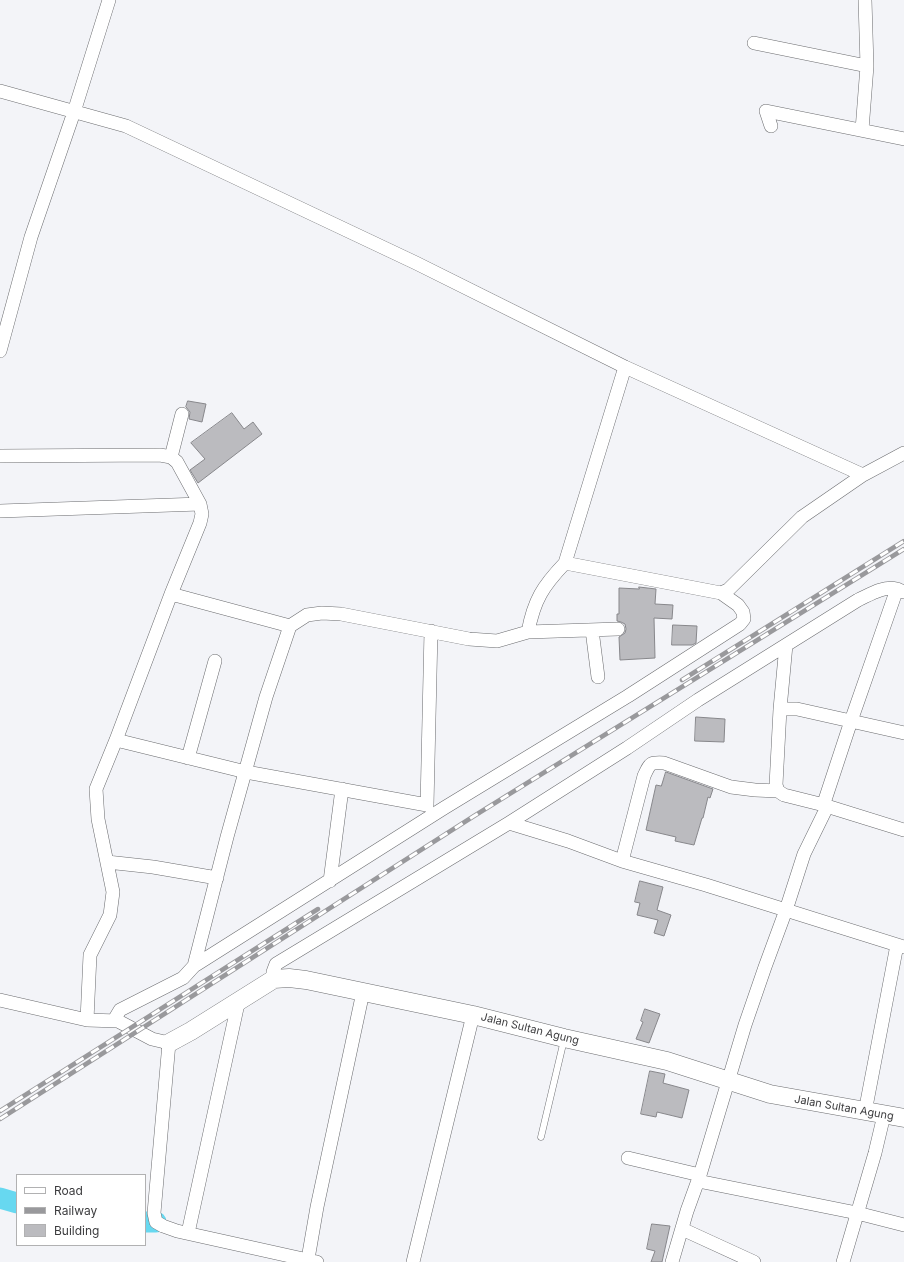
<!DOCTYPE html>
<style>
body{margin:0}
#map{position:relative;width:904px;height:1262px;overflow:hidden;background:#f3f4f8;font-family:Inter,sans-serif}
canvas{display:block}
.legend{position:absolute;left:16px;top:1174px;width:130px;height:72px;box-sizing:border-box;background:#fff;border:1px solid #b1b1b2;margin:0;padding:5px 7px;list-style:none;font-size:12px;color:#3c3c3e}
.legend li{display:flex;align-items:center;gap:8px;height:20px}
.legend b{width:20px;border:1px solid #b1b1b2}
</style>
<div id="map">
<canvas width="904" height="1262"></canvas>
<ul class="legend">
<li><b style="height:5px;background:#fff"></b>Road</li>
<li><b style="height:5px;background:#99999c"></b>Railway</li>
<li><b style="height:11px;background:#bbbbbf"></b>Building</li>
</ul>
</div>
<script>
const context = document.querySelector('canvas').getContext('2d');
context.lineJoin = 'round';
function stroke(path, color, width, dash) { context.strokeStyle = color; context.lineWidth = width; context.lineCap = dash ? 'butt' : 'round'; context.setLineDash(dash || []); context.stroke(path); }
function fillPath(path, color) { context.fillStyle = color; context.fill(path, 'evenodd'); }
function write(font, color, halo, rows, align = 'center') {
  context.font = font + ' Inter,sans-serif'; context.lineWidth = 3.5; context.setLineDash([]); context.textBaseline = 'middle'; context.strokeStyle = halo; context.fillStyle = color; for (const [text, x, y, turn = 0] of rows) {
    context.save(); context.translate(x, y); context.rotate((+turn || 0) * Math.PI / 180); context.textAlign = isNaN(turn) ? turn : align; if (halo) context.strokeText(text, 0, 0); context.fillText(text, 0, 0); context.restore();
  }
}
stroke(new Path2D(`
 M0 1198 17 1203
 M145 1222H156`), '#67d8f0', 21);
const building = new Path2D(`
 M188 401 206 404 202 422 189 419 190 412 186 407Z
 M232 413 244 429 253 422 262 434 198 483 190 470 205 459 191 443Z
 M639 587 656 589 655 604 673 605 672 619 654 618 655 658 620 660 619 637 625 633 626 629 625 624 621 622 617 621V614H619V588L639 589Z
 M673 625 697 626 696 643 692 645H672Z
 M696 717 725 719 724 742 695 741Z
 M666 772 713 789 710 798 708 797 703 818H702L694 845 675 841 676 837 646 830 656 785 661 786Z
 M640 881 663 887 657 910 671 915 664 936 654 933 658 920 637 915 640 903 635 902Z
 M645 1009 660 1014 649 1043 636 1039 643 1022 641 1021Z
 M650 1071 665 1074 663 1083 689 1090 682 1118 657 1112 656 1117 641 1114Z
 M652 1224 670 1226 662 1262H651L655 1251 647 1249Z`);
fillPath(building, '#bbbbbf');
stroke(building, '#87878b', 1);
const lane = new Path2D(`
 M541 1137 564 1040`);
const street = new Path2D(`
 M754 43 867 66
 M0 91 126 126 416 263 625 367 863 475 904 453
 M771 126 766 111 904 139
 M862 130 867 66 865 0
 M0 351 31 237 74 112 109 0
 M0 456 160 455 171 457 177 462 200 504 202 514 200 523 171 594 116 740 96 789 98 819 113 892 110 915 90 955 87 1020
 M171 457 182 414
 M0 511 200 504
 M565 563 721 593 728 590 802 517 863 475
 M171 594 290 626
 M592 630 598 677
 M528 632 618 629
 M780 709 786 645
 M904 733 797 709H780L776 785 778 791 784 795 820 804 904 830
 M116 740 246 772 427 805 431 631
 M188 758 215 661
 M823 806 851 721 897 589 904 592
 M509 823 568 841 622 861 706 885 904 947
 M622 861 644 776C650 763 650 762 664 763L731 787 755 790 778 791
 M107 862 153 867 217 878
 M330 881 342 789
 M194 966 227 837 266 697 290 626 307 615 322 613 341 614 469 639 497 641 528 632C534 600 543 586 565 563L625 367
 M274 979 273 972 276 964 509 823 627 748 698 700 858 600C871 594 883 586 897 589
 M0 1000 87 1020 118 1021 152 1039 169 1043 154 1213 156 1222 163 1226 177 1231 317 1262
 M114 1020 120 1010 183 978 194 966 444 808 628 696 740 624 744 619 743 612 738 605 721 593
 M865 1112 897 945
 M628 1158 700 1175
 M698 1181 857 1213 904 1225
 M682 1229 754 1262
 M188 1233 239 999
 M308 1259 317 1207 363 992
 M413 1262 473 1015
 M672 1262 687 1211 700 1175 745 1025 765 967 786 910 804 854 827 807
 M843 1262 875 1153 884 1115`);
const secondary = new Path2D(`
 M169 1043 191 1031 274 979 289 978 306 980 473 1015 564 1038 667 1061 770 1094 904 1118`);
stroke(lane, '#6b6c6f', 7);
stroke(street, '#6b6c6f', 14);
stroke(secondary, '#6b6c6f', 19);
stroke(lane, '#fff', 6);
stroke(street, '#fff', 13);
stroke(secondary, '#fff', 18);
const rail = new Path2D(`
 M682 680 904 541
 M0 1111 318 909
 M0 1119 474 816 904 549`);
stroke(rail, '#99999c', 4.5);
stroke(rail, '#fff', 3, [9]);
write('11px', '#3c3c3e', '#fff', [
 ["Jalan Sultan Agung",530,1029,14],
 ["Jalan Sultan Agung",844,1108,10]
]);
</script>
